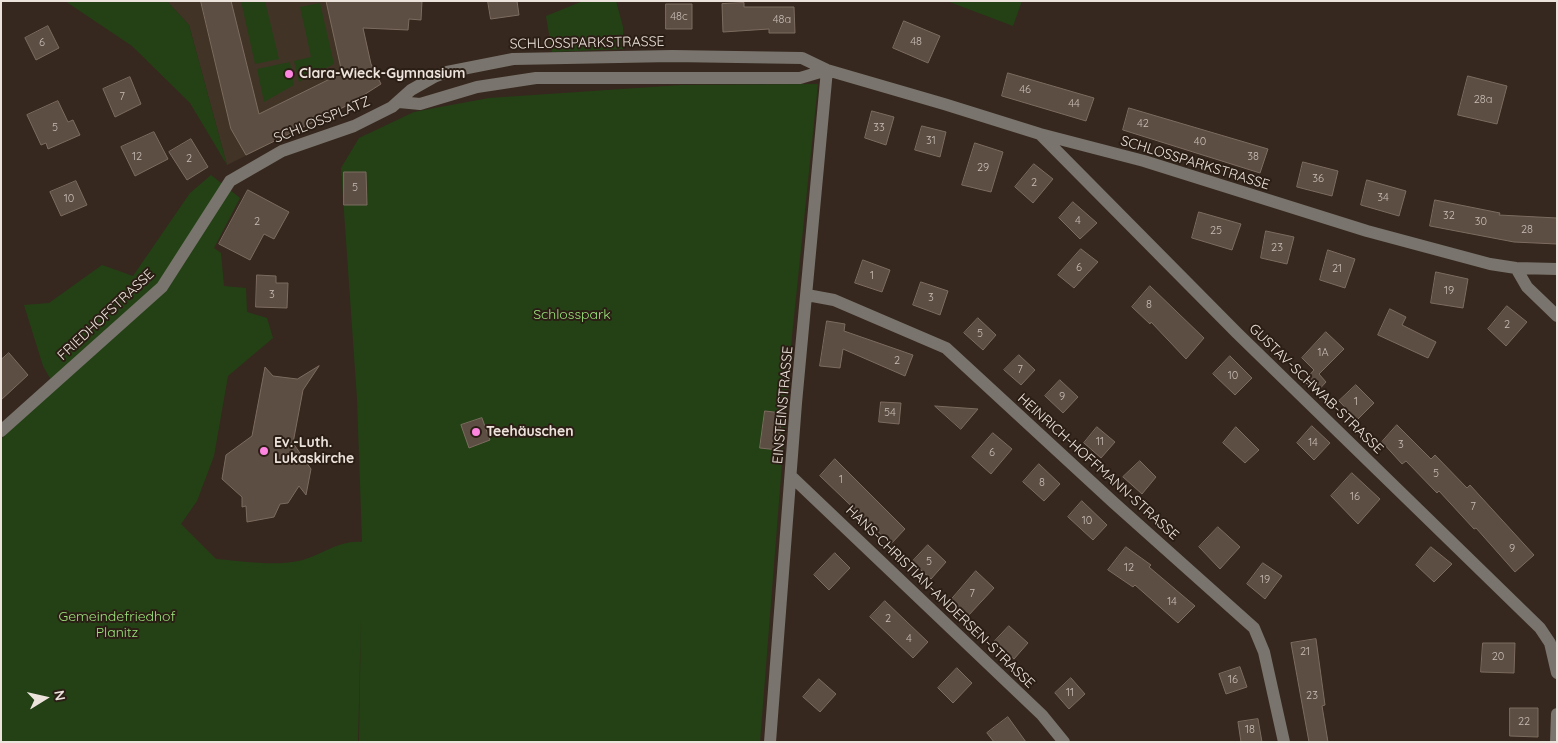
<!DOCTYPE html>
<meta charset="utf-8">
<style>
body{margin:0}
#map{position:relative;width:1558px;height:743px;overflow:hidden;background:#36281e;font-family:Quicksand,sans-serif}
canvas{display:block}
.frame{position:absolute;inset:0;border:2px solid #ece3dc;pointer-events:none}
.north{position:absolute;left:20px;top:673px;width:50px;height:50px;-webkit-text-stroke:4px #2b1e15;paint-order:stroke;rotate:80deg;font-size:14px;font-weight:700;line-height:20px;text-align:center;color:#ece3dc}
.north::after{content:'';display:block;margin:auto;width:18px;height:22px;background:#ece3dc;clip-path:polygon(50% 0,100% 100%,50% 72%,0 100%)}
</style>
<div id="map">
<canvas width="1558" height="743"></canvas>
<div class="frame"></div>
<div class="north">N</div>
</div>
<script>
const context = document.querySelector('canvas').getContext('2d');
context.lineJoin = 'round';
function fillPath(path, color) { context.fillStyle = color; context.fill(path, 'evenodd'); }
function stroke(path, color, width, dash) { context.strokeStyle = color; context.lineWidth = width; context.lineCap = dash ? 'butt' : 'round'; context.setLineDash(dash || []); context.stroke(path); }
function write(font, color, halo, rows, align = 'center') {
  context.font = font + ' Quicksand,sans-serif'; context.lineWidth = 4; context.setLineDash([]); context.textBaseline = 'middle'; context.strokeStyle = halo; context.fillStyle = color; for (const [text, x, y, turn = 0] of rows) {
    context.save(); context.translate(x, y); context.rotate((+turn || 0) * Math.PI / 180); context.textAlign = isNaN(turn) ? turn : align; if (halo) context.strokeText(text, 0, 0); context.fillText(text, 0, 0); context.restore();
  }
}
fillPath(new Path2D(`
 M167 1H364L358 4 371 64 381 84 348 105 227 165 189 25Z`), '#413426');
fillPath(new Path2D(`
 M65 1H167L189 25 227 165 190 103 132 46Z
 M241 1H265L279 59 255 64Z
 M583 1H616L623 27V49L552 52 546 16Z
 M947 1H1022L1013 26Z
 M320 3 334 64 299 82 294 61 311 57 300 7Z
 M290 62 294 85 264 102 257 69Z
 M818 84 792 336 760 742H359L361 618 358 742H1V439L55 387 43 366 24 305 49 303 102 265 133 276 190 193 211 175 240 198 214 248 221 253 224 286 246 288 247 312 267 318 273 338 228 376 214 456 197 501 181 524 216 559C243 561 276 567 303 560 323 554 340 540 362 542L357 399 341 168 359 138 414 112 435 108 489 98 681 85Z`), '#244116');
const building = new Path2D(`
 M201 1H231L259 114 342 73 326 1H422L421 20 409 19 408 30 363 28 371 64 381 84 348 105 246 155 231 129Z
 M488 1H517L519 15 491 19Z
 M744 3V7H794L795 33H769V29L723 32 722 4Z
 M666 4H692V29H666Z
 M904 21 940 36 928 63 893 48Z
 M48 26 59 48 36 60 25 38Z
 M1008 73 1094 98 1086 121 1002 96Z
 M1468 76 1507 86 1497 124 1458 115Z
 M130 77 141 104 115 117 103 89Z
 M58 101 68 122 73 120 80 135 48 149 46 143 41 145 27 115Z
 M1129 108 1268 149 1260 173 1123 130Z
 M872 111 894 117 886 145 865 138Z
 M922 126 946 132 940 157 915 150Z
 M154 132 168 159 135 176 121 147Z
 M191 139 208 167 187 180 169 152Z
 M975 143 1003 152 991 192 962 185Z
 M1303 162 1338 171 1332 196 1297 187Z
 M1034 164 1053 179 1033 203 1015 187Z
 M344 172H366L367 205H344Z
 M1367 180 1406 191 1399 216 1361 205Z
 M76 181 87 205 61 216 50 192Z
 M248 190 289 212 274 239 264 234 250 260 219 244Z
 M1435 200 1500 213 1499 215 1557 218V244L1514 242 1430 226Z
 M1073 202 1097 223 1080 239 1059 218Z
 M1199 212 1241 224 1232 250 1192 238Z
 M1266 231 1294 237 1287 264 1261 258Z
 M1081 249 1098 262 1074 288 1058 275Z
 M1328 250 1355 259 1345 288 1320 280Z
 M863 260 890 270 882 292 855 283Z
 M1436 272 1468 279 1463 308 1431 303Z
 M257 275 276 276V283H288L287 308 256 307Z
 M921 282 948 291 940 315 913 305Z
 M1150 286 1204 338 1186 359 1151 322 1150 324 1132 307Z
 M1507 306 1527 322 1506 346 1488 329Z
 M1390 309 1406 317 1402 325 1436 342 1428 358 1378 335Z
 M978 318 996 335 983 350 964 333Z
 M827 321 845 324 844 331 913 355 905 376 843 349 840 368 820 366Z
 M1326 332 1344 349 1319 374 1326 382 1316 393 1304 381 1314 370 1302 358Z
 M9 353 28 375 1 400V360Z
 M1019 355 1035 370 1021 385 1004 370Z
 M1230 356 1252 378 1235 395 1213 374Z
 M319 366 303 390 293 443 311 469 306 495 299 486 288 503 280 504 274 517 247 522 246 506 242 507V497L222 479 226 455 252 436 265 367 273 376 297 379Z
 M1060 380 1078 397 1063 413 1045 396Z
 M1356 385 1374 403 1357 420 1339 401Z
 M881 402 901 403 899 424 879 422Z
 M935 406 978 409 961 429Z
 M765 411 782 413 778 450 760 448Z
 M482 418 490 440 469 448 461 425Z
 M1397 425 1431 459 1435 455 1467 488 1470 485 1534 555 1515 572 1476 528 1474 529 1439 491 1437 493 1406 461 1402 464 1382 442Z
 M1312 426 1330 443 1314 460 1297 443Z
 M1097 427 1115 442 1101 458 1084 443Z
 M1236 427 1259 450 1245 463 1223 443Z
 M993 433 1012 449 991 474 972 457Z
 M835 459 905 529 891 544 820 476Z
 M1140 461 1156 477 1142 494 1123 477Z
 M1039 464 1060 484 1044 501 1023 482Z
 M1352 473 1380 499 1358 524 1331 496Z
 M1082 501 1107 525 1093 540 1068 517Z
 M1218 527 1240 547 1220 569 1199 547Z
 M928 545 946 562 931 579 912 562Z
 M1126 547 1151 565 1149 567 1195 606 1178 623 1135 585 1133 587 1108 570Z
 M1431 547 1452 564 1434 582 1416 565Z
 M835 553 850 568 829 590 814 575Z
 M1263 563 1282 576 1265 599 1247 584Z
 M976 571 994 588 968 616 951 600Z
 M885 601 928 642 913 658 870 617Z
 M1009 626 1028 643 1014 659 994 642Z
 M1316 639 1325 705 1322 706 1328 742H1309L1291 643Z
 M1483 643H1515L1514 673 1481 672Z
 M1240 667 1247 687 1226 694 1219 674Z
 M957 668 972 683 953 703 938 688Z
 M1071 678 1085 694 1069 709 1055 693Z
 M819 679 836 694 820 712 803 697Z
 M1510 708H1538V737L1510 736Z
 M1008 717 1026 742H994L987 733Z
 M1258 719 1262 742H1241L1238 722Z`);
fillPath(building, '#5d4e43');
stroke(building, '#7c6c60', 1);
stroke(new Path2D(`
 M399 102 420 104 477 87 536 78H800L827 70
 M1040 134 1237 333 1540 628 1550 643 1557 673
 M1516 268 1527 287 1557 316
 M807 295 834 300 946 348 1113 502 1254 628 1264 652 1284 742
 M1 431 162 287 230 181 282 151 354 126 392 107 411 90 434 77 447 72 513 59 672 56 802 58 827 70 944 104 1040 134 1144 161 1367 231 1490 264 1516 268 1557 269
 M792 477 1042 715 1064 742
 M770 742 796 403 827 70
 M1556 742 1557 714`), '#79746d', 12);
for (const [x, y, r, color] of [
 [289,74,5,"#fe86e1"],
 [476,432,5,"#fe86e1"],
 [264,451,5,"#fe86e1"]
]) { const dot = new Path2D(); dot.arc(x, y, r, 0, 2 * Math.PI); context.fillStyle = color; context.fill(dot); stroke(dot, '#2b1e15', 2); }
write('11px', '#c8beb6', null, [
 ["48c",679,17],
 ["48a",782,20],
 ["48",916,42],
 ["6",42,43],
 ["46",1025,90],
 ["7",122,97],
 ["28a",1483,100],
 ["44",1074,104],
 ["42",1143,124],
 ["5",55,128],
 ["33",879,128],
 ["31",931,141],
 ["40",1200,142],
 ["12",137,157],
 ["38",1253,157],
 ["2",189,159],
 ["29",983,168],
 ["36",1318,179],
 ["2",1034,183],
 ["5",355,188],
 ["34",1383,198],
 ["10",69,199],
 ["32",1449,216],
 ["4",1078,221],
 ["2",257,222],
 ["30",1481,222],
 ["28",1527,230],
 ["25",1216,231],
 ["23",1277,248],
 ["6",1079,268],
 ["21",1337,269],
 ["1",872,276],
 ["19",1449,291],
 ["3",272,295],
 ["3",931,298],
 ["8",1149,305],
 ["2",1507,325],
 ["5",980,334],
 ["1A",1323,353],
 ["2",897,361],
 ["7",1020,370],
 ["10",1233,376],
 ["9",1062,397],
 ["1",1356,402],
 ["54",890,413],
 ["11",1100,442],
 ["14",1313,443],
 ["3",1401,445],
 ["6",992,453],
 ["5",1436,474],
 ["1",841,480],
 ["8",1042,483],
 ["16",1355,497],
 ["7",1473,507],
 ["10",1087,521],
 ["9",1512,549],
 ["5",929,562],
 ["12",1129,568],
 ["19",1265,580],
 ["7",972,594],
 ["14",1172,602],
 ["2",888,619],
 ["4",909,639],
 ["21",1305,652],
 ["20",1498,657],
 ["16",1233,680],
 ["11",1070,693],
 ["23",1312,696],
 ["22",1524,722],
 ["18",1250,730]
]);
write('14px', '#ece3dc', '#2b1e15', [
 ["SCHLOSSPARKSTRASSE",587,43,-1],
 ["SCHLOSSPLATZ",322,120,-22],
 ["SCHLOSSPARKSTRASSE",1195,163,17],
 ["FRIEDHOFSTRASSE",106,315,-43],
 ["GUSTAV-SCHWAB-STRASSE",1316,389,44],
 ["EINSTEINSTRASSE",783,405,-85],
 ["HEINRICH-HOFFMANN-STRASSE",1098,467,42],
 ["HANS-CHRISTIAN-ANDERSEN-STRASSE",940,597,44]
]);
write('bold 14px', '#ece3dc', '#2b1e15', [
 ["Clara-Wieck-Gymnasium",299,74],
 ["Teehäuschen",486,432],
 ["Ev.-Luth.",274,443],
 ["Lukaskirche",274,459]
], 'left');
write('14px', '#9be47c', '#2b1e15', [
 ["Schlosspark",572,315],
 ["Gemeindefriedhof",117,617],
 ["Planitz",117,633]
]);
</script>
